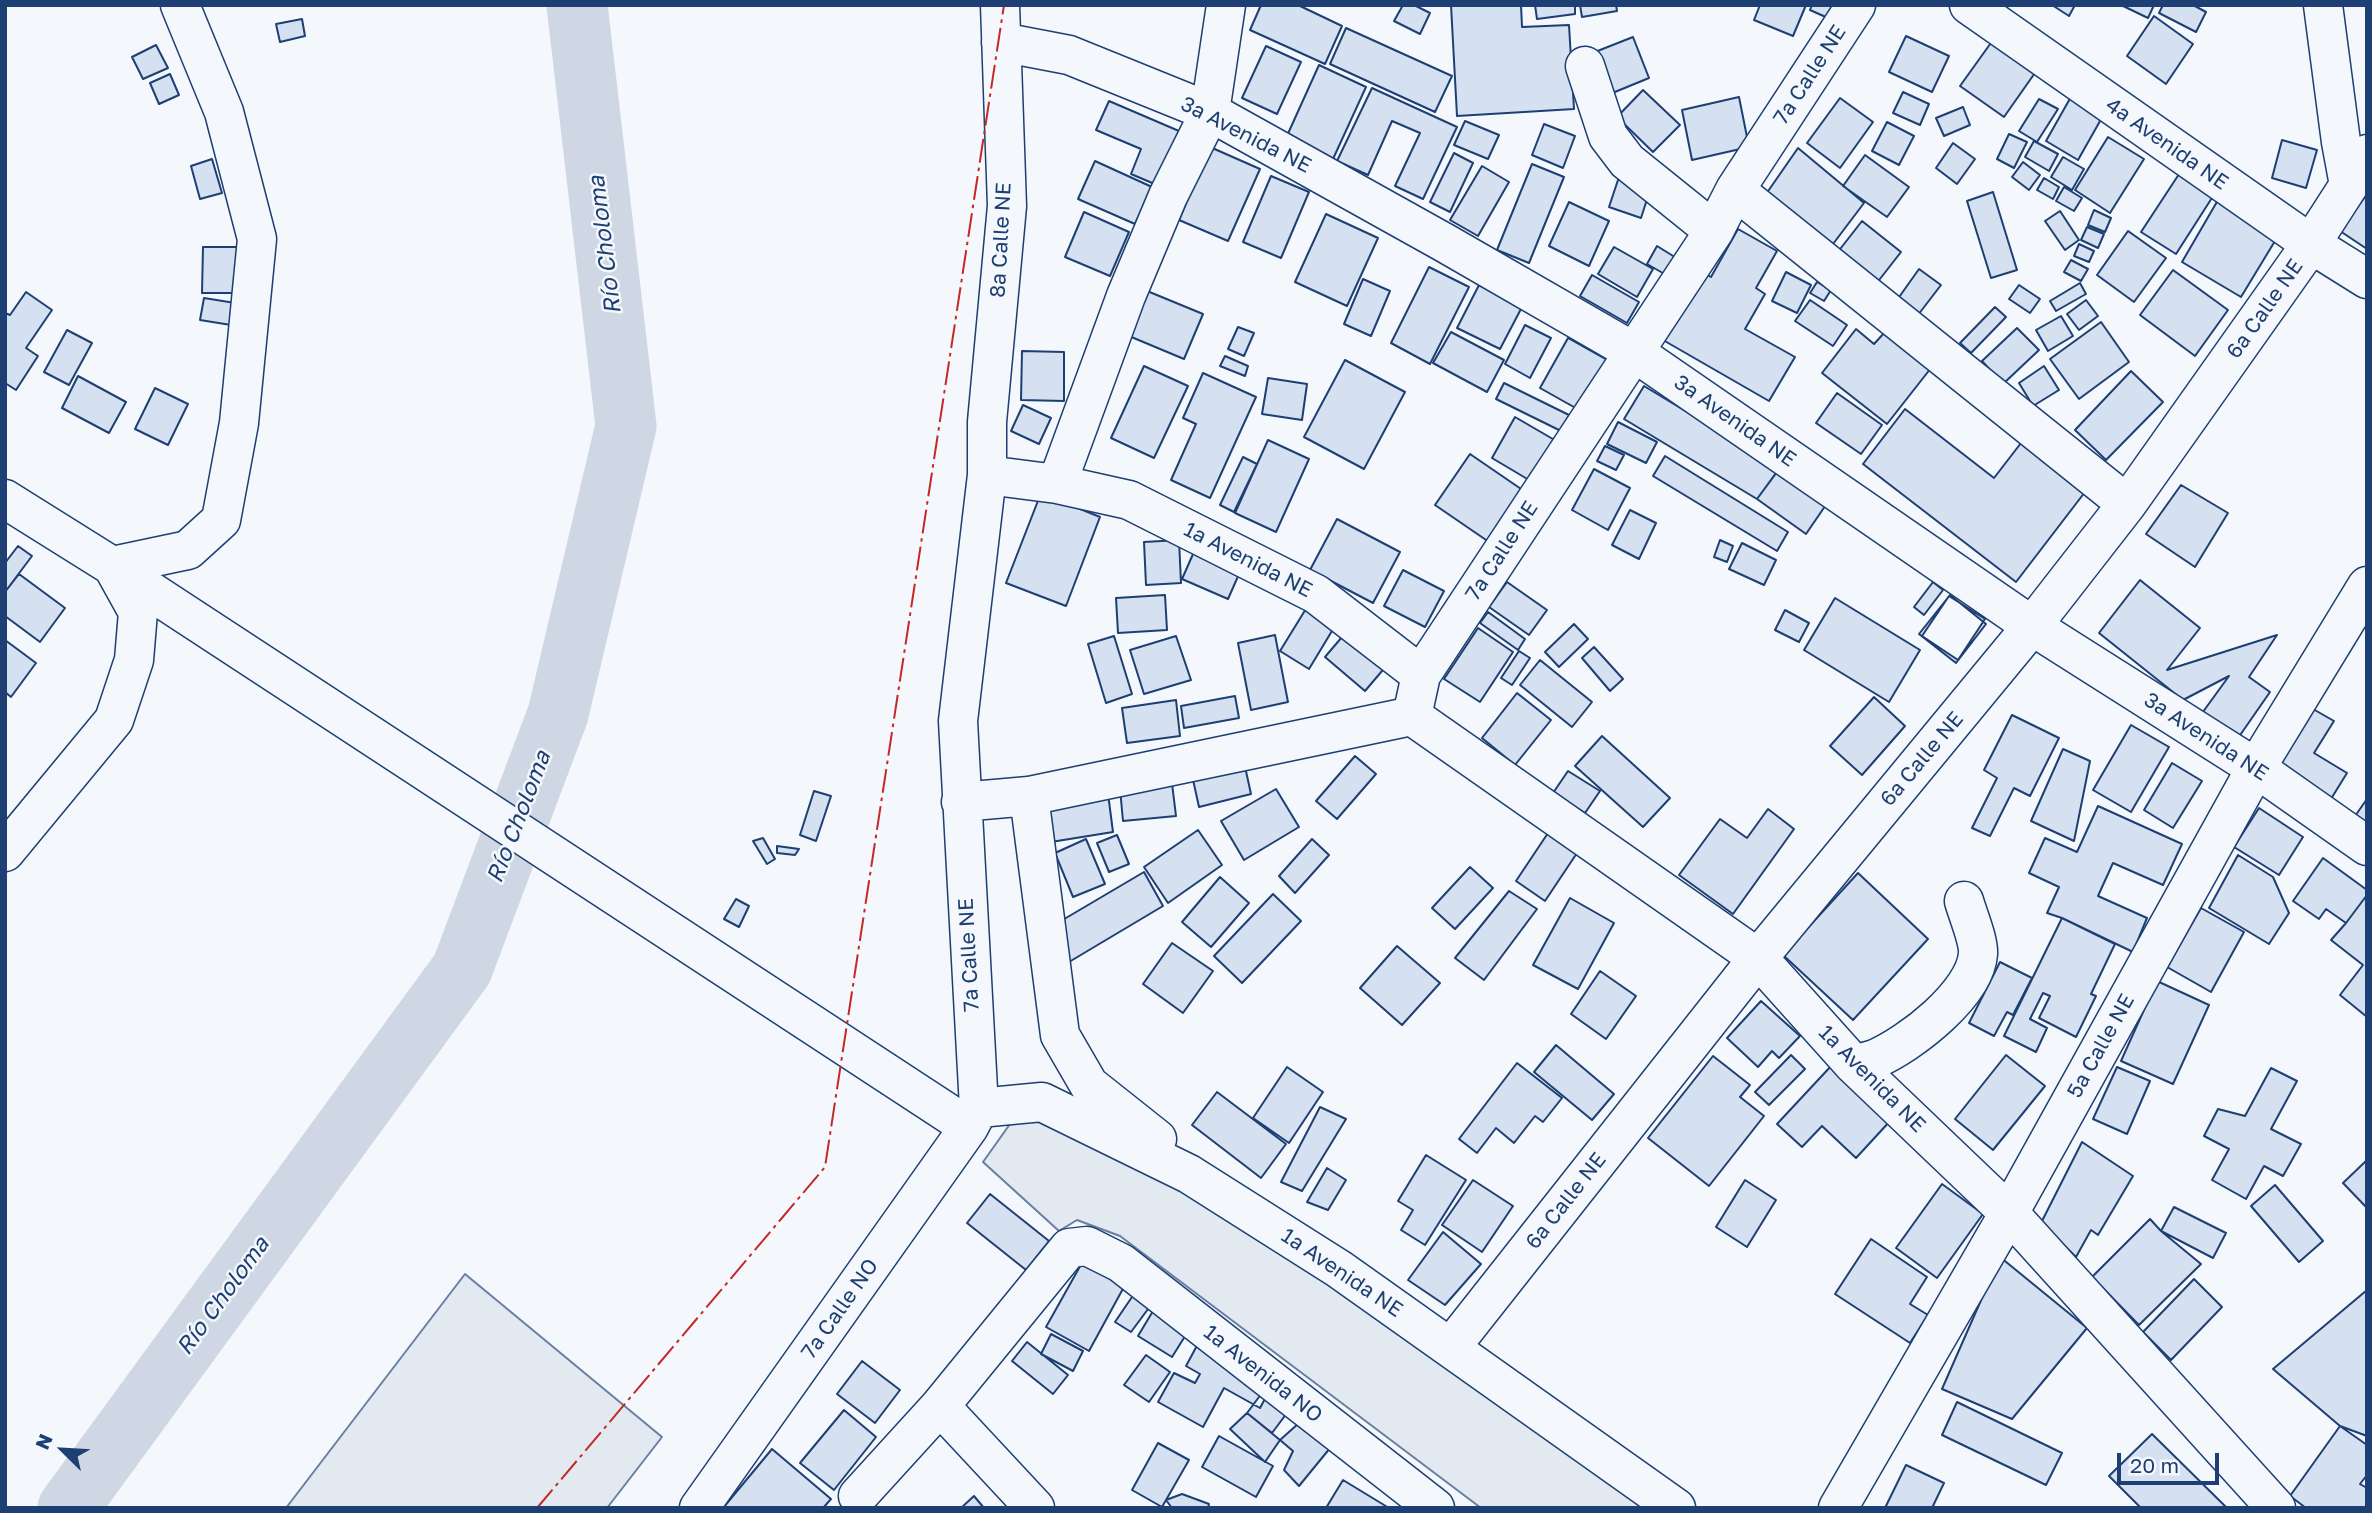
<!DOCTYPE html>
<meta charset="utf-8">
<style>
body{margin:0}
#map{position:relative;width:2372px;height:1513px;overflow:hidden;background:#f4f7fb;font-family:"Golos Text",sans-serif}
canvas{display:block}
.frame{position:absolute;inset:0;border:7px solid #1d3f73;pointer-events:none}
.north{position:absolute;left:28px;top:1415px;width:70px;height:70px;-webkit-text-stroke:5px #f4f7fb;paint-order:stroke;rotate:294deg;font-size:19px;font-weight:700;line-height:28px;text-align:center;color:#1d3f73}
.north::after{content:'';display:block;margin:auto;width:24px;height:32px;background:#1d3f73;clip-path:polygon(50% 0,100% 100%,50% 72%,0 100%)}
.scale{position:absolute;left:2117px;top:1453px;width:102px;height:32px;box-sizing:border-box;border:4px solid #1d3f73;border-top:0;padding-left:9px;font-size:21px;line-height:24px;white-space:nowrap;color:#1d3f73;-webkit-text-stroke:5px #f4f7fb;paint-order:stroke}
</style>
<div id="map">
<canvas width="2372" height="1513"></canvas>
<div class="frame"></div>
<div class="north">N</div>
<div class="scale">20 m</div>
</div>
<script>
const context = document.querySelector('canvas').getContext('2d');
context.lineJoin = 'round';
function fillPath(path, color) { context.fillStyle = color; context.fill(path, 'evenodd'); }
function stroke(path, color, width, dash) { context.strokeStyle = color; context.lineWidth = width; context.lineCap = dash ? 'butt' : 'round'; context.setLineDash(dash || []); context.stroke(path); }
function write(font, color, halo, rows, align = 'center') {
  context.font = font + ' "Golos Text",sans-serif'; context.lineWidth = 5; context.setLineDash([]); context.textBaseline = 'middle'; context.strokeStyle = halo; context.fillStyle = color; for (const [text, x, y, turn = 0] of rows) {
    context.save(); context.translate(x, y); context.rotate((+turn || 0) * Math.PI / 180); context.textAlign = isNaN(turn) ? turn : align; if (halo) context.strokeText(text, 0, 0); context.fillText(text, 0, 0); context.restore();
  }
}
const green = new Path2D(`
 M1038 1119 1232 1216 1645 1508H1481L1120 1236 1077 1220 1059 1231 983 1162 1010 1124Z
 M465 1274 662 1437 607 1508H286Z`);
fillPath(green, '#e3e9f0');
stroke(green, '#687fa3', 2);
stroke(new Path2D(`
 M68 1508 462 969 558 714 626 426 577 5`), '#cfd7e4', 61);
const building = new Path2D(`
 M1261 5H1298L1342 26 1325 64 1250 30Z
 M1403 5H1414L1430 13 1420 34 1394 21Z
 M1451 5H1521L1522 27 1569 25 1574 109 1457 116Z
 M1535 5H1575V14L1537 19Z
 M1580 5H1616L1617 11 1582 17Z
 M1760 5H1806L1793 36 1754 20Z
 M1812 5H1845L1837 22 1810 10Z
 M2052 5H2075L2069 16Z
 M2121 5H2154L2148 18Z
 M2163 5H2193L2206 12 2196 32 2159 13Z
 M2154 16 2193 44 2166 84 2127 56Z
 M302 19 305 36 280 42 276 24Z
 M1346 28 1452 76 1435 112 1330 64Z
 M1906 36 1949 56 1932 92 1889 72Z
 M1633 37 1649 78 1610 94 1595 52Z
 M1993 40 2037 70 2004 117 1960 86Z
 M156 45 168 68 143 79 132 57Z
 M1266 46 1301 62 1277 114 1242 98Z
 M1319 65 1366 87 1333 159 1286 138Z
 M170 74 179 95 159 104 150 83Z
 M1372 88 1457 127 1423 199 1395 186 1420 133 1392 121 1368 175 1337 161Z
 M1643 90 1680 125 1653 152 1617 117Z
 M1903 92 1929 104 1920 125 1893 113Z
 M2072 95 2104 114 2078 160 2046 141Z
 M1739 97 1749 147 1692 160 1682 110Z
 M1840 98 1873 122 1840 168 1807 143Z
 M2039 99 2058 109 2037 142 2019 131Z
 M1109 101 1179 131 1157 185 1131 174 1141 149 1096 130Z
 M1963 107 1970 125 1944 136 1936 118Z
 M1465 121 1499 135 1488 159 1454 145Z
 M1887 122 1914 136 1899 165 1872 151Z
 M1544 124 1575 136 1563 168 1532 155Z
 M2009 134 2027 142 2014 168 1997 159Z
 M2108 137 2144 159 2110 213 2075 190Z
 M2282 140 2317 150 2306 188 2272 178Z
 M2034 141 2058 154 2049 171 2025 157Z
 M1953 143 1975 159 1957 184 1936 168Z
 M1210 147 1260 169 1228 241 1179 220Z
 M1798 148 1864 203 1830 248 1764 197Z
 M1454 153 1473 163 1450 212 1430 202Z
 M1865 155 1909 187 1887 217 1843 186Z
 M2063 157 2084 169 2072 190 2051 177Z
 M212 159 222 193 200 199 191 166Z
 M1095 161 1152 187 1135 224 1078 199Z
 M2023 162 2040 175 2029 190 2012 177Z
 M1532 164 1564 177 1529 263 1497 250Z
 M1482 166 1509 182 1478 236 1450 220Z
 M2183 168 2217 190 2176 254 2141 232Z
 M1271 176 1309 192 1281 258 1243 242Z
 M1619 177 1651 187 1641 218 1609 207Z
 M2044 178 2059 187 2053 199 2037 190Z
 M2064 187 2082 198 2074 211 2056 201Z
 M1993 192 2017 270 1991 278 1967 201Z
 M2367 194V249L2340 231Z
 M2218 200 2278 236 2241 297 2182 262Z
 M1569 202 1609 221 1589 266 1549 246Z
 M2094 210 2111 218 2105 232 2088 225Z
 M2060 211 2079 240 2065 250 2045 221Z
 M1084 212 1129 232 1110 276 1065 257Z
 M1326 214 1378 238 1347 306 1295 282Z
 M1862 221 1901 252 1876 284 1837 253Z
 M2087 227 2104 234 2098 248 2081 240Z
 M1738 229 1777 251 1756 288 1765 294 1745 329 1795 357 1769 401 1663 340 1702 272 1711 277Z
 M2128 231 2166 258 2134 302 2097 275Z
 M2079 244 2094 251 2089 262 2074 256Z
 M1657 246 1678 259 1668 276 1647 264Z
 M203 247H239L238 293H202Z
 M1614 247 1653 269 1637 297 1598 274Z
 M2071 260 2088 269 2081 281 2064 272Z
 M1429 267 1469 287 1430 364 1391 343Z
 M1919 269 1941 285 1918 315 1897 300Z
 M2173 270 2228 310 2195 356 2140 315Z
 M1786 272 1811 285 1797 313 1772 301Z
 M1592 275 1639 302 1627 323 1580 296Z
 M1363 279 1390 291 1371 336 1344 324Z
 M1817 282 1831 290 1824 301 1810 293Z
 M2080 283 2086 294 2056 311 2050 301Z
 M1479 285 1522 307 1500 349 1457 328Z
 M2019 285 2040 299 2030 313 2009 299Z
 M1135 286 1203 314 1184 359 1117 331Z
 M26 292 52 310 26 348 38 356 16 390 5 383V313L10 315Z
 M204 298 235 303 231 325 200 320Z
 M1810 300 1847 325 1833 346 1795 321Z
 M2086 300 2098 316 2079 330 2067 314Z
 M1995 307 2006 317 1971 353 1960 343Z
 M2061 316 2073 336 2048 351 2036 330Z
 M2101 322 2129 362 2079 399 2050 359Z
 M1525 325 1551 338 1530 378 1505 364Z
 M1238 327 1254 333 1244 356 1228 349Z
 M2017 328 2039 350 2003 384 1982 361Z
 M1856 329 1874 344 1885 332 1931 368 1887 424 1822 373Z
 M67 330 92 343 69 385 44 372Z
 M1451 332 1504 360 1487 392 1433 363Z
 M1568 338 1609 361 1581 411 1540 388Z
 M1022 351 1064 352V401L1021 400Z
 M1225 356 1248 366 1245 376 1220 366Z
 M1345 360 1405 392 1364 469 1304 437Z
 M1144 366 1188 386 1154 458 1111 438Z
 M2044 366 2059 390 2033 406 2019 383Z
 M2131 371 2163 402 2106 460 2075 430Z
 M1203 373 1256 397 1210 498 1171 480 1196 424 1183 418Z
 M78 376 126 402 109 433 62 408Z
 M1268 378 1307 384 1302 420 1262 414Z
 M1504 383 1569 415 1561 431 1496 399Z
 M1644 386 1780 468 1757 499 1624 419Z
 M155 388 188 404 168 445 135 429Z
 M1837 393 1882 425 1861 454 1816 423Z
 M1023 405 1051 418 1039 444 1011 431Z
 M1905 409 1994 478 2021 443 2085 492 2016 582 1863 464Z
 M1515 417 1558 442 1534 483 1492 458Z
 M1618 422 1657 442 1646 463 1607 444Z
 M1268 440 1309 459 1276 532 1235 513Z
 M1605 446 1624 455 1616 470 1597 461Z
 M1470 454 1524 491 1489 542 1435 505Z
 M1665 456 1788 532 1777 551 1653 476Z
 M1243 457 1257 464 1234 512 1220 505Z
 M1784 462 1832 496 1806 534 1757 499Z
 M1594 469 1630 488 1608 530 1572 510Z
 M2181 485 2228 513 2195 567 2146 534Z
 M1041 493 1100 517 1066 606 1006 583Z
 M1630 510 1656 523 1639 559 1612 545Z
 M1337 519 1400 552 1373 603 1310 570Z
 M1179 540 1181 583 1146 585 1144 542Z
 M1720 540 1733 546 1727 562 1714 557Z
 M1742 543 1776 560 1764 585 1729 569Z
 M1197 545 1243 565 1228 599 1182 579Z
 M18 546 32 556 5 592V563Z
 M1403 570 1444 591 1425 627 1384 606Z
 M19 574 65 608 40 642 5 616V592Z
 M2140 580 2200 628 2167 670 2277 635 2249 677 2270 692 2236 741 2200 716 2229 676 2183 700 2099 633Z
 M1507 582 1547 610 1529 635 1489 607Z
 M1933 582 1943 590 1924 615 1914 607Z
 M1165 595 1167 630 1118 633 1116 598Z
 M1950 595 1986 624 1956 663 1919 634Z
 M1949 596 1985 619 1958 660 1922 636Z
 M1835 598 1920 650 1889 702 1804 650Z
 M1312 599 1341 616 1309 669 1280 651Z
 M1785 610 1809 623 1799 642 1775 630Z
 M1488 612 1525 639 1518 650 1480 623Z
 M1353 624 1393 658 1365 691 1325 657Z
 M1574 624 1588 639 1559 667 1545 652Z
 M1478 628 1513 652 1480 702 1444 679Z
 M1275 635 1288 702 1251 710 1238 643Z
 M1114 636 1132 694 1106 703 1088 644Z
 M1176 636 1191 680 1144 694 1130 650Z
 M5 640 36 663 11 697 5 692Z
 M1594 647 1623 679 1610 691 1582 658Z
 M1519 651 1530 658 1512 685 1501 678Z
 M1540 660 1592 702 1572 727 1520 685Z
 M1517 693 1551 720 1515 765 1482 738Z
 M1235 696 1239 718 1184 728 1181 706Z
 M1874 697 1905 726 1862 775 1830 746Z
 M1176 700 1180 736 1127 743 1122 708Z
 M2313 709 2334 721 2314 753 2347 773 2326 807 2273 774Z
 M2012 715 2059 738 2030 796 2014 788 1990 836 1972 828 1997 778 1984 770Z
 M2131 725 2169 747 2131 812 2093 790Z
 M1602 736 1670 798 1643 827 1575 766Z
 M2063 749 2090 761 2074 841 2031 821Z
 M1242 753 1251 794 1199 807 1190 766Z
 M1355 756 1376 774 1337 819 1316 801Z
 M2172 763 2202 781 2173 828 2144 810Z
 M1170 767 1176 816 1123 821 1119 778Z
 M1568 771 1600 791 1585 813 1553 793Z
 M1107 786 1113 832 1051 842 1045 794Z
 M1276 789 1299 827 1244 860 1221 821Z
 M814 791 831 796 816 841 800 835Z
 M2367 799V839L2348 826Z
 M2098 806 2182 844 2163 885 2113 863 2098 896 2147 918 2133 952 2062 918 2047 913 2059 887 2029 873 2045 838 2077 852Z
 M2259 808 2303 837 2279 875 2234 847Z
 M1768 809 1794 829 1733 914 1679 875 1720 819 1747 838Z
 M1198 830 1222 865 1168 903 1144 867Z
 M1548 833 1577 853 1545 901 1516 881Z
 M1117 835 1129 864 1109 872 1097 843Z
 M763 838 775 859 767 864 753 841Z
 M1086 839 1105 884 1073 897 1055 853Z
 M1312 839 1329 855 1295 893 1279 876Z
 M777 846 799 849 795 855 777 853Z
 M2238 855 2273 877 2289 913 2269 944 2209 908Z
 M2323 858 2367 890V895L2346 923 2326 909 2319 919 2293 901Z
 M1470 867 1493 888 1455 929 1432 908Z
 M1144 872 1163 906 1069 962 1049 928Z
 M1858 873 1928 939 1853 1020 1783 955Z
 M1220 877 1249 903 1211 947 1182 922Z
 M1509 891 1537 909 1484 980 1455 958Z
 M1273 894 1301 921 1242 983 1214 956Z
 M2367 895V1017L2340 995 2363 965 2331 940 2346 923Z
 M1570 898 1614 923 1578 989 1533 965Z
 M736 899 749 906 739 927 724 919Z
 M2201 908 2244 932 2211 992 2167 967Z
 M2062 918 2115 944 2091 994 2096 996 2076 1037 2039 1018 2050 996 2043 993 2030 1019 2047 1028 2036 1052 2004 1036Z
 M1172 943 1213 971 1183 1013 1143 984Z
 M1397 946 1440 983 1402 1025 1360 988Z
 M2000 962 2032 978 2013 1015 2007 1012 1994 1036 1969 1023Z
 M1600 971 1636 996 1606 1039 1571 1014Z
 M2157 981 2209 1005 2173 1084 2121 1061Z
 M1761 1001 1800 1036 1779 1058 1772 1051 1758 1067 1727 1038Z
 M1556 1045 1614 1094 1592 1120 1534 1072Z
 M1791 1055 1805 1069 1769 1105 1755 1092Z
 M2006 1055 2045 1086 1993 1150 1955 1119Z
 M1713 1056 1750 1085 1740 1097 1764 1116 1709 1186 1648 1138Z
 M1517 1063 1562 1098 1543 1122 1535 1116 1514 1143 1496 1128 1477 1153 1459 1139Z
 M1832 1065 1891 1120 1856 1158 1822 1126 1802 1147 1777 1124Z
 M1287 1067 1323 1092 1289 1143 1253 1118Z
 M2117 1067 2150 1081 2127 1134 2093 1119Z
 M2271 1068 2297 1081 2271 1129 2301 1144 2283 1176 2264 1166 2246 1199 2212 1180 2229 1149 2204 1136 2218 1109 2245 1116Z
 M1217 1092 1286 1144 1261 1178 1192 1125Z
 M1320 1107 1346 1119 1302 1191 1281 1182Z
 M2082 1142 2133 1176 2098 1235 2091 1230 2076 1257 2041 1223Z
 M1426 1155 1466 1180 1425 1245 1401 1230 1413 1210 1398 1201Z
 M2367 1160V1208L2343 1183Z
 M1327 1168 1346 1180 1328 1210 1307 1202Z
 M1473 1180 1513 1206 1482 1252 1442 1225Z
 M1745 1180 1776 1200 1747 1247 1716 1227Z
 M1942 1184 1983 1214 1937 1278 1896 1248Z
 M2275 1185 2323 1241 2299 1262 2251 1206Z
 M990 1194 1049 1241 1026 1270 967 1223Z
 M2174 1207 2226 1233 2213 1258 2161 1231Z
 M2150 1219 2161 1231 2201 1264 2139 1325 2092 1277Z
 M1443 1232 1481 1264 1445 1305 1408 1280Z
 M1871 1239 1927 1277 1910 1304 1928 1315 1910 1343 1835 1294Z
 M2000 1257 2087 1328 2012 1419 1942 1389Z
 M1083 1261 1125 1285 1089 1351 1046 1327Z
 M2194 1279 2222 1307 2171 1360 2143 1332Z
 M2367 1290V1436L2340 1426 2273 1369Z
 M1134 1294 1151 1305 1131 1332 1115 1322Z
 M1153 1311 1187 1333 1172 1357 1138 1336Z
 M1051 1334 1083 1351 1073 1371 1041 1354Z
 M1200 1340 1274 1382 1260 1408 1224 1388 1203 1427 1158 1402 1174 1373 1195 1383 1200 1374 1186 1366Z
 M1027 1342 1068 1375 1053 1394 1012 1361Z
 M1146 1355 1170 1372 1149 1402 1124 1385Z
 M862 1361 900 1390 875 1423 837 1394Z
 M1262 1393 1287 1413 1272 1433 1247 1413Z
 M1957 1402 2062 1453 2046 1485 1942 1435Z
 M844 1410 876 1437 834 1490 800 1463Z
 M1247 1413 1280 1440 1265 1462 1230 1429Z
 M1299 1423 1335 1442 1299 1486 1284 1470 1293 1451 1280 1440Z
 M2340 1426 2367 1445V1475L2360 1484 2367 1488V1508H2306L2290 1496Z
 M2152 1434 2227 1508H2141L2109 1476Z
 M1219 1436 1273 1466 1256 1497 1202 1467Z
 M1158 1443 1189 1460 1162 1507 1132 1490Z
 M772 1449 831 1499 823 1508H723Z
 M1906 1465 1944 1483 1932 1508H1885Z
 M1343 1480 1389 1508H1326Z
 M1182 1494 1209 1504 1208 1508H1172L1166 1500Z
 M974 1496 984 1508H961Z`);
fillPath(building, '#d5e0f0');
stroke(building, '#1d3f73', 2);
const minor = new Path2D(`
 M1969 5 2311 244 2367 279
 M2323 5 2341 142 2349 185
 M1001 42 1069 55 1210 112 1445 243 1634 352 2032 626 2256 768 2367 846
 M1585 66 1608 136 1627 161 1714 231
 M1735 190 2127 504
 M987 475 1057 484 1126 296 1168 196 1210 112 1226 5
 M1057 484 1129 500 1316 594 1421 675
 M5 499 112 566 188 550 221 520 239 423 257 239 224 112 180 5
 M112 566 969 1127
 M1412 716 1758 958 1854 1065 2009 1213 2276 1508
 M1029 796 1060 1035 1089 1085 1157 1139
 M961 802 1029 796 1412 716 1421 675 1714 231 1735 190 1856 5
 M5 852 114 720 134 660 138 612 113 567
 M1854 1065C1861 1063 1868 1061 1875 1059 1910 1044 1975 994 1978 954 1979 941 1968 915 1964 901
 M979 1108 958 721 987 475V422L1007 206 1000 5
 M979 1108 1042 1102 1189 1174 1339 1269 1676 1508
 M1451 1347 1758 958 2032 626 2127 504 2311 244 2349 185 2367 154
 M940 1406 1035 1508
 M858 1496 940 1406 1069 1248 1087 1246 1121 1263 1435 1508
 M699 1508 969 1127 979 1108
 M1838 1508 2009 1213 2256 768 2367 586`);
stroke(minor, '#1d3f73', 41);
stroke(minor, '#f4f7fb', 38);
stroke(new Path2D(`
 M537 1508 825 1167 1004 5`), '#c62828', 2, [24, 5, 3.5, 5]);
write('21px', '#1d3f73', '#f4f7fb', [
 ["7a Calle NE",1810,75,-57],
 ["3a Avenida NE",1246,135,27],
 ["4a Avenida NE",2167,144,35],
 ["8a Calle NE",1001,240,-87],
 ["6a Calle NE",2265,309,-55],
 ["3a Avenida NE",1735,421,35],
 ["7a Calle NE",1502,551,-57],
 ["1a Avenida NE",1248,560,27],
 ["3a Avenida NE",2206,737,33],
 ["6a Calle NE",1922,759,-50],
 ["7a Calle NE",969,955,-93],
 ["5a Calle NE",2101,1046,-61],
 ["1a Avenida NE",1872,1079,45],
 ["6a Calle NE",1566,1201,-52],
 ["1a Avenida NE",1342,1273,34],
 ["7a Calle NO",840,1309,-55],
 ["1a Avenida NO",1263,1374,38]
]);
write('italic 23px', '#1d3f73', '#f4f7fb', [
 ["Río Choloma",605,245,-97],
 ["Río Choloma",519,817,-69],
 ["Río Choloma",223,1296,-54]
]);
</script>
